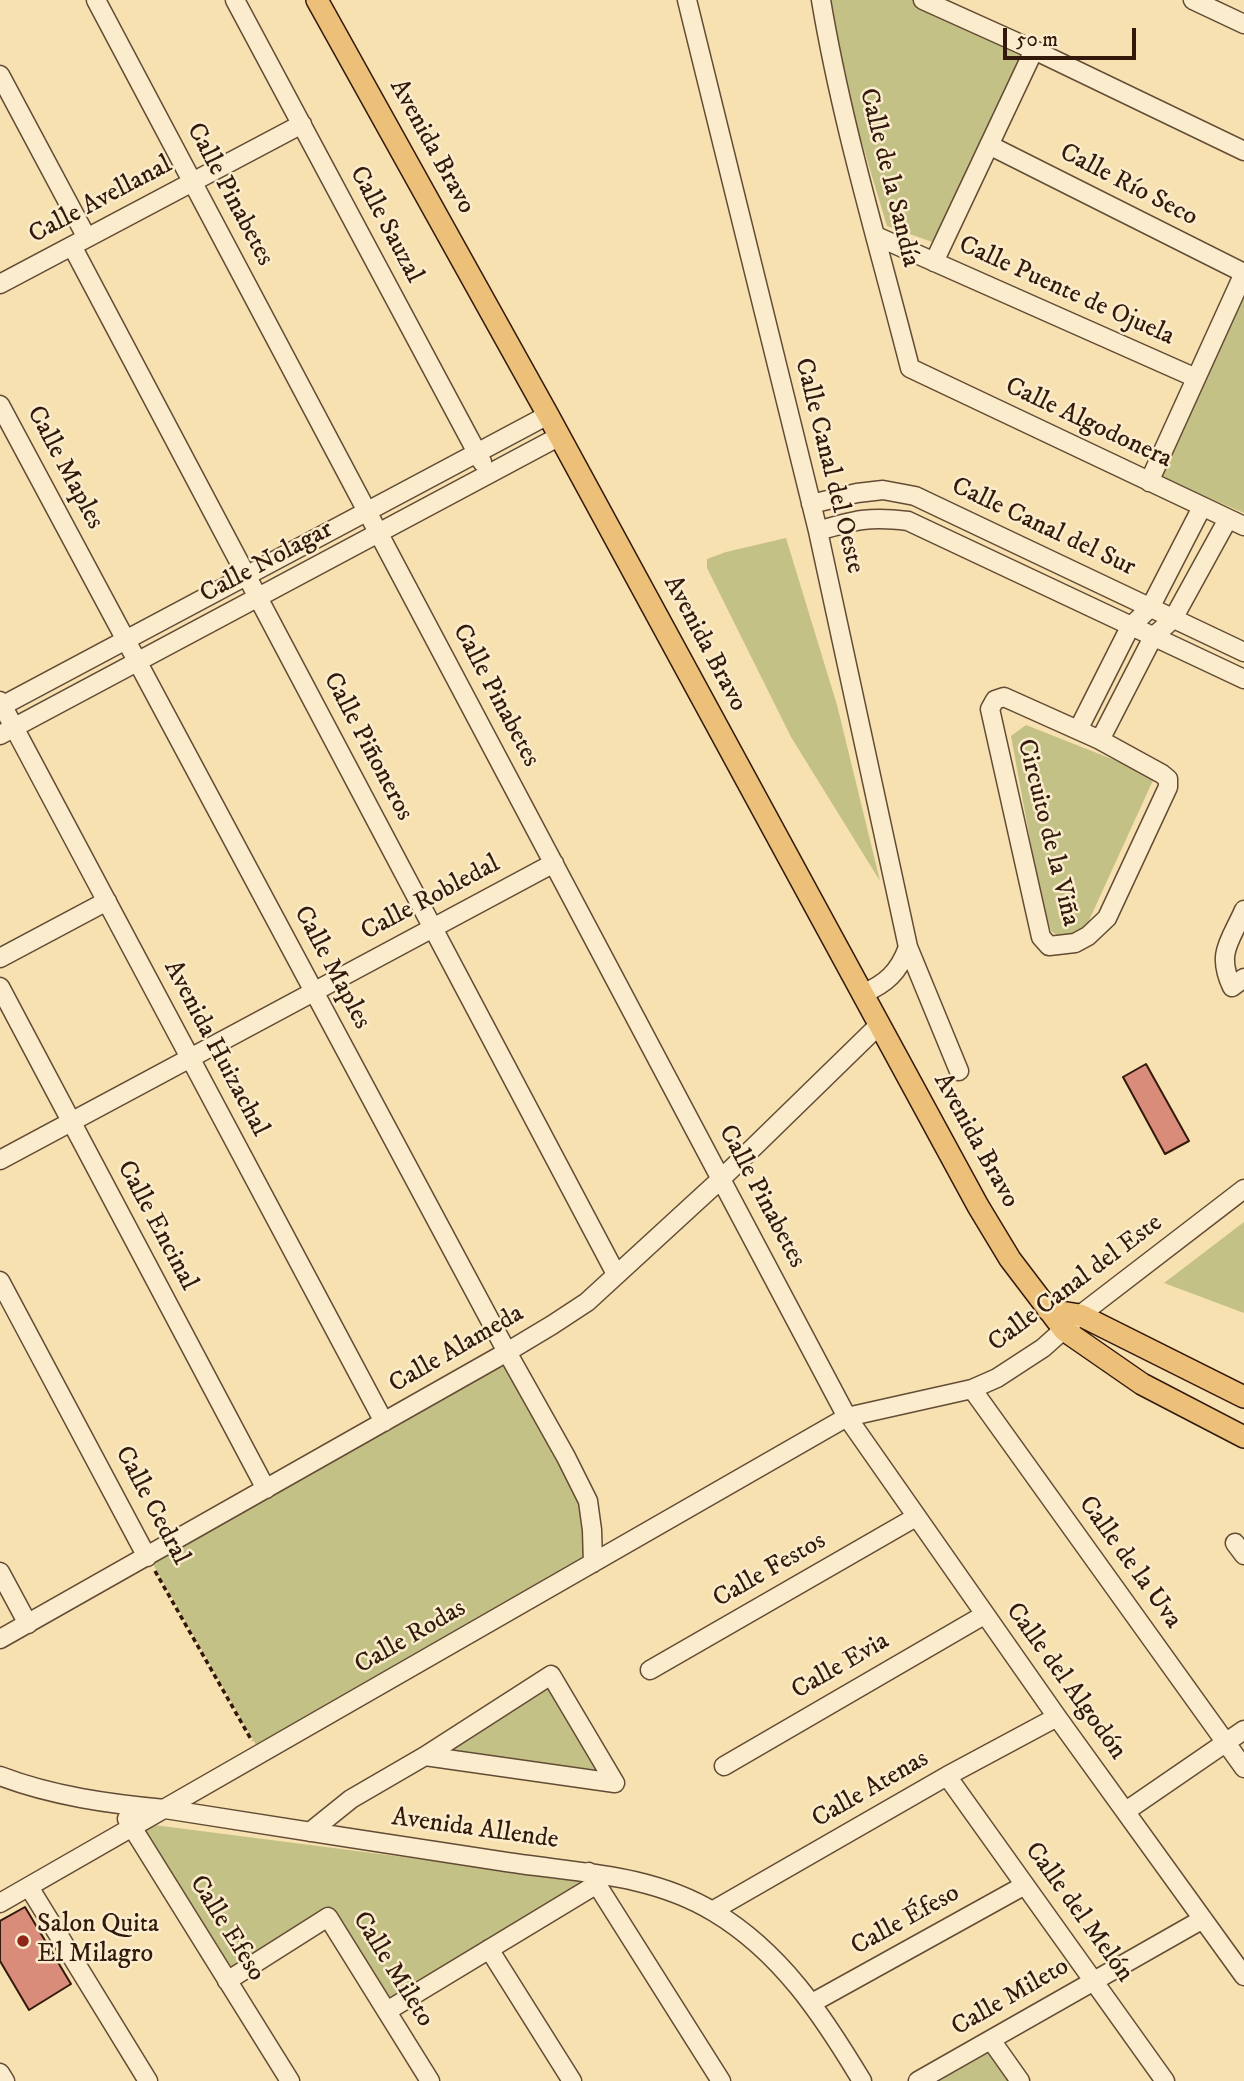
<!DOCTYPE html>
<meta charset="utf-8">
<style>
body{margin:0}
#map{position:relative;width:1244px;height:2081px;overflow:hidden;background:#f7e1b0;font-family:"IM FELL DW Pica",serif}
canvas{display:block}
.scale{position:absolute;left:1003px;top:28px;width:133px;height:32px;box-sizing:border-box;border:4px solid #32190c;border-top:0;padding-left:9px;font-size:21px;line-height:24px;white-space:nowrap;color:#32190c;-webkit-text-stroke:5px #faeccc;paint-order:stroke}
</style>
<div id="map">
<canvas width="1244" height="2081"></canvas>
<div class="scale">50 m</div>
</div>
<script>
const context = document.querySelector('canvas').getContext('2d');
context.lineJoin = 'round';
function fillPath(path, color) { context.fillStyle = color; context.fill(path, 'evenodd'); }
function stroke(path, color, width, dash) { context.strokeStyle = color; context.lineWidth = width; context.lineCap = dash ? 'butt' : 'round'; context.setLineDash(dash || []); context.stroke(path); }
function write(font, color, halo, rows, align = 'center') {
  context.font = font + ' "IM FELL DW Pica",serif'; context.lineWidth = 5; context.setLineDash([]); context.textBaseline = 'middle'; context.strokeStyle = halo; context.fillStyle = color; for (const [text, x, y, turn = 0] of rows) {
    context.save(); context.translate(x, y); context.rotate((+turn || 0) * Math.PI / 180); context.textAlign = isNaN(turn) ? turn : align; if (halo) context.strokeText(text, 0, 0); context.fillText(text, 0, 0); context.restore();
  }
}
fillPath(new Path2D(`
 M829 0H914L1029 51 932 242 887 226 849 100Z
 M1244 293V513L1160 477Z
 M786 538 837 705 880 881 791 737 707 568V559L726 552Z
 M1026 725 1155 776 1086 927 1062 939 1051 931 1040 894 1011 736Z
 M1244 1222V1313L1164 1283Z
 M505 1355 585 1501 591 1561 260 1752 149 1557Z
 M550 1678 612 1781 429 1755Z
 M154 1825 583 1880 386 2015 320 1916 226 1972 139 1830Z
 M986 2047 1010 2081H929Z`), '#c4c186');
const building = new Path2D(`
 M1146 1064 1189 1141 1165 1154 1123 1077Z
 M25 1907 71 1984 29 2010 0 1961V1921Z`);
fillPath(building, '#d98c7a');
stroke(building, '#32190c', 2);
const minor = new Path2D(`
 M96 0 847 1417 1057 1717 1244 1976
 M235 0 482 462
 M687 0 818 531 908 947C899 972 886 984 862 994
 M821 0C842 125 879 246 910 368L1244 526
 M923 0 1034 50 1244 151
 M1193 0 1244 24
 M0 75 87 238
 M989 145 1244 273
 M876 236 1196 378
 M72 246 616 1274
 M934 262 1034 50
 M0 284 302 124
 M0 405 507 1352 566 1457 588 1501 592 1530 593 1563
 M1149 482 1244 273
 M811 504 857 493 883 490 915 496 1244 652
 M818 531C855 520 869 516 908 521L1244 679
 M1004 697 1100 740 1162 774 1168 779V787L1107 918 1088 936 1075 943 1049 946 1041 937 990 709 995 700Z
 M0 701 384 1422
 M0 707 548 415
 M1078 730 1130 627 1150 608 1202 507
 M0 735 560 436
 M1100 740 1153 637 1173 619 1228 519
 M1244 910C1230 942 1216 953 1232 987L1244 978
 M908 947 959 1071
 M0 958 107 901
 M0 987 266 1489
 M0 1160 554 863
 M0 1281 147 1557
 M972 1389 1244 1768
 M1235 1543 1244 1555
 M0 1572 28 1624
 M0 1639 507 1352 552 1325 587 1302 721 1179 879 1025
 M650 1670 916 1517
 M425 1756 615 1783
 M724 1766 984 1615
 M0 1776C52 1796 110 1804 165 1809 277 1827 388 1844 500 1861 573 1873 648 1872 714 1912 781 1952 823 2016 862 2081
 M947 1776 1165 2081
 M1126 1811 1244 1730
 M127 1819 290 2081
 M310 1832 351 1799 425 1756 551 1675 615 1783
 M589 1872 721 2081
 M29 1887 148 2081
 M0 1903 847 1417 972 1389 997 1378 1043 1348 1080 1315 1244 1189
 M712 1911 947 1776 1057 1717
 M489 1949 572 2081
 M227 1981 328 1917 430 2081
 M812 2003 1025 1885
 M387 2011 597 1884
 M991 2040 1020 2081
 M0 2073 5 2081
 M918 2081 1203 1919`);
const major = new Path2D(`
 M317 0 548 415 978 1206 1010 1259 1064 1330 1142 1384 1244 1437
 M1048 1310 1080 1315 1244 1397`);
stroke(minor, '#634b35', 21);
stroke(major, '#32190c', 24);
stroke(new Path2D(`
 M155 1571 252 1741`), '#32190c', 3.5, [5, 3.5]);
stroke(minor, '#faeccc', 18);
stroke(major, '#ecc078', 21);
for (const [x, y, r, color] of [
 [23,1941,7,"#8f2418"]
]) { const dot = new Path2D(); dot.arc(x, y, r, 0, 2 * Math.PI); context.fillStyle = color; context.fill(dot); stroke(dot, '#faeccc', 2.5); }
write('26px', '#32190c', '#faeccc', [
 ["Avenida Bravo",431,147,61],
 ["Calle de la Sandía",888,178,76],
 ["Calle Río Seco",1128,186,27],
 ["Calle Pinabetes",229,195,62],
 ["Calle Avellanal",101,201,-28],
 ["Calle Sauzal",385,225,62],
 ["Calle Puente de Ojuela",1066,292,24],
 ["Calle Algodonera",1088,424,25],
 ["Calle Canal del Oeste",828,466,76],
 ["Calle Maples",64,468,62],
 ["Calle Canal del Sur",1043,528,25],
 ["Calle Nolagar",267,563,-28],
 ["Avenida Bravo",704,644,62],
 ["Calle Pinabetes",495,696,62],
 ["Calle Piñoneros",367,747,62],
 ["Circuito de la Viña",1047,833,76],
 ["Calle Robledal",431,899,-28],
 ["Calle Maples",331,968,62],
 ["Avenida Huizachal",215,1049,62],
 ["Avenida Bravo",975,1141,61],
 ["Calle Pinabetes",761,1197,62],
 ["Calle Encinal",156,1226,62],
 ["Calle Canal del Este",1076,1284,-37],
 ["Calle Alameda",457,1350,-30],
 ["Calle Cedral",151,1506,62],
 ["Calle de la Uva",1129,1563,54],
 ["Calle Festos",770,1571,-30],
 ["Calle Rodas",411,1638,-30],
 ["Calle Evia",841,1667,-30],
 ["Calle del Algodón",1065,1682,54],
 ["Calle Atenas",871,1790,-30],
 ["Avenida Allende",475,1830,8],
 ["Calle del Melón",1078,1913,54],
 ["Calle Éfeso",906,1921,-29],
 ["Calle Efeso",226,1929,58],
 ["Calle Mileto",392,1970,58],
 ["Calle Mileto",1011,1998,-30]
]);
write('26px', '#32190c', '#faeccc', [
 ["Salon Quita",37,1926],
 ["El Milagro",37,1956]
], 'left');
</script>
